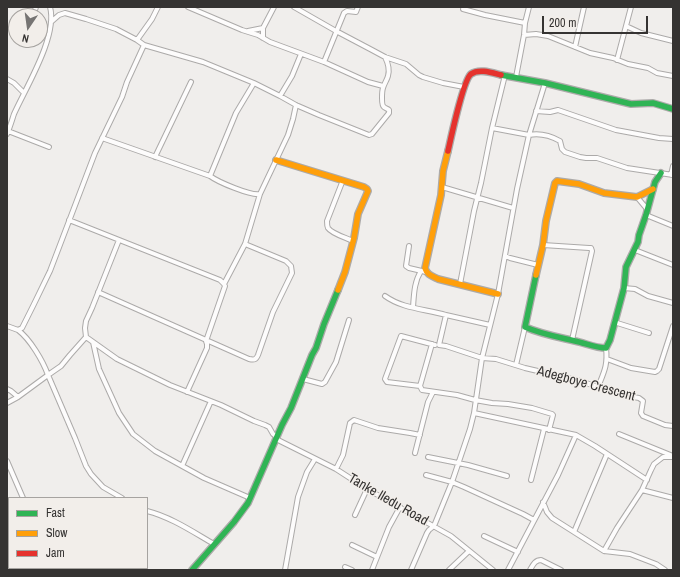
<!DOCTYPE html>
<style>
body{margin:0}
#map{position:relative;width:680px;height:577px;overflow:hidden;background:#f0eeec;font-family:"Archivo Narrow",sans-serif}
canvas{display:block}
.frame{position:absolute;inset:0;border:8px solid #353332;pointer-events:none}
.legend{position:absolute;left:8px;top:497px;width:140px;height:72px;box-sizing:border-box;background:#f2eeea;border:1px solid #a6a3a0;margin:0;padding:5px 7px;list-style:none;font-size:12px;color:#353332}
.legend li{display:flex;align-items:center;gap:8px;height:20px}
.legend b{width:20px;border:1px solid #a6a3a0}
.north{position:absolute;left:8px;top:8px;width:40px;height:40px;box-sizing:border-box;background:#f2eeea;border:1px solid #a6a3a0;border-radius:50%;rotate:193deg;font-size:11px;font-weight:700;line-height:16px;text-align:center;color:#353332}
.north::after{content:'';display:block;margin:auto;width:14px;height:18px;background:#767473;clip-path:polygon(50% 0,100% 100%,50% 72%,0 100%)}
.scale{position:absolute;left:542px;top:16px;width:106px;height:18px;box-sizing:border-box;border:2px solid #353332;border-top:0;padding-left:5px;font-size:12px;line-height:14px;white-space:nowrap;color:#353332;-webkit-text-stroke:3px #f2eeea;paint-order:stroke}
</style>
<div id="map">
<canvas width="680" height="577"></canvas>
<div class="frame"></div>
<ul class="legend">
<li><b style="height:5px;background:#30b455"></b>Fast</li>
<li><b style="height:5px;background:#ff9f0a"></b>Slow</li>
<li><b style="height:5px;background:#e5322d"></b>Jam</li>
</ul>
<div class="north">N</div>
<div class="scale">200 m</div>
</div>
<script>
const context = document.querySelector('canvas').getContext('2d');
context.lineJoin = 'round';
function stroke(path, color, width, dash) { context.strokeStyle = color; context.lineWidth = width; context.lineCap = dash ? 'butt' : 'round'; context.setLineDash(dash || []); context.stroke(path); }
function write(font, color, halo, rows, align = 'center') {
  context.font = font + ' "Archivo Narrow",sans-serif'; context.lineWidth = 3; context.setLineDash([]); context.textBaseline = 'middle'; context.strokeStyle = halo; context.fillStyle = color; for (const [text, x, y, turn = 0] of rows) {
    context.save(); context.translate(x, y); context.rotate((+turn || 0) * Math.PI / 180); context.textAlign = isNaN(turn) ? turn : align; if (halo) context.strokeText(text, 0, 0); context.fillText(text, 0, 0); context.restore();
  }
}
const street = new Path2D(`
 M188 7 242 30 258 35 270 42 324 62 368 82 383 86
 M294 7 336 31 372 50 385 57 406 64 419 75 423 77 443 83 464 87
 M463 9 485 15 525 23
 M33 16 36 7
 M51 22 59 15 65 13 86 19 116 29 137 40 144 45 203 62 254 83 280 96 296 105 319 115 369 135 372 134 389 113V110C388 109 385 108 384 107 381 105 382 91 383 88 384 84 387 80 388 76 390 69 388 63 385 57
 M626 26 641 33 673 41
 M248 31 263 28
 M524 35 536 34 548 36 590 53 613 58 628 64 648 68 657 73 673 76
 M263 38V28L274 7
 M137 40 152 19 158 7
 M575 47 584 7
 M617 60 631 7
 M324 62 344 13 347 11 356 12 358 7
 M516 77 524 35 525 23 529 7
 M7 79 14 83 24 93
 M280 96 292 76 301 54
 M536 111 550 112 558 110 616 130 659 138 673 139
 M492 128 529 135C539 133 551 136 560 141L562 149 565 152 580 157 586 158H597L627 168 673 175
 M8 131 49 147
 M7 134C10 127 12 120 14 114 26 87 58 36 50 7
 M102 138 210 176C218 182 251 196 260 194L288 135 293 119 296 105
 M155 157 191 82
 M671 175 673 166
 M210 176 236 113 254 83
 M343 180 327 221C327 224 327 226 328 228 332 234 347 238 353 241
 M442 187 513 208
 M637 197 647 209
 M646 215 673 226
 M69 220 220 280 224 284 225 286 206 341 207 344V348L187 392
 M119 240 92 308 86 321 85 328 86 337 117 359 170 385 221 405 254 421 265 425 269 427 273 434 277 437
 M543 245 589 248H591L592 251 572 340
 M409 246 406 266 409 268 426 272
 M635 250 673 265
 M505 256 510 258 538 265
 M224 284 245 244 260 194
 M460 284 474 211 481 183 492 128 505 75
 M624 288 635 289 648 296 673 303
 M98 292 249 359C254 360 256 360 258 355L273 312 292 273 291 266 286 261 245 244
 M385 296C403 309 426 309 446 315L439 345 446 346 482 358 496 359 525 368 580 381 598 387 627 396 639 398 643 401 641 413 643 416 665 425 673 426
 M413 307C414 295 414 282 421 271
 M446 315 490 325
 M614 322 649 333
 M7 326 18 330 22 328 34 304 50 271 95 153 122 97 127 82 144 45
 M18 330C30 339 43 361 48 375L61 366 70 355 86 337
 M93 342 99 369 119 413 133 434 155 451 204 478 250 498
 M432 344 420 386 422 390 457 395 475 400 492 403 508 404 532 408 552 414 553 415 549 430
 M607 359 631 368 655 372 657 371 659 369 673 326
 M516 365 525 327
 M303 379 322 384 325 382 336 362 349 320
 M420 386 387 382 385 379 401 336 435 345
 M598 387C604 372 608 365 606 348
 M7 389 11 391 18 397
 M7 403 18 397 48 375 75 438 86 466 91 474 103 487 122 498
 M474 413 576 435 595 446 647 480
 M619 434 673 456
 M276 439 336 469 367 489 451 536 493 570
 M415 453 428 402 433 392
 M428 457 468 465 507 476
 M7 461 23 498
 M182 466 211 401
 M336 469 343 455 350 423 354 420 378 428 410 433 420 435
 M426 475 452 482 464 487 523 514 534 520
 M531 480 544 429
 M642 490 673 498
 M543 502 547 512 552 518 604 551 630 554 656 564 665 570
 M147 511C171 517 193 532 214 544
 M355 515 367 489
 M574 532 607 454
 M484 536 518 552
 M352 545 377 557
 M604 551 617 528 642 490 651 470 654 464 663 457H673
 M345 567 352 570
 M90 568 94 570
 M53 570 54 568
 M103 570 104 568
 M285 570 298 497 307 472 315 459
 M372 570 389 527 400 507
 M411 570 427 533 429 530 434 526 452 482 470 429 474 413 482 358 498 294 517 189 529 135 545 83
 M449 570 469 551
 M508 570 558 475 576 435
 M530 570C533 565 535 560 541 560L561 570`);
const fast = new Path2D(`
 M501 75 545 83 631 104 653 103 673 109
 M536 275 525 327C541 334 558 337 575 341 585 343 595 348 606 348L610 340 624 288 626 267 638 242 639 235 646 215 655 182 661 173
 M192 570 234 522 248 503 282 425 291 408 312 355 316 348 324 324 338 290`);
const slow = new Path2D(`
 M448 151 443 171 441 195 425 268C427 275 432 276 438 279L498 294
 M276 160 364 187 367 189 368 191 358 214 354 238 345 272 338 290
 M536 275 543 245 546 221 555 183 557 181 579 184 604 193 637 197 653 189`);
const jam = new Path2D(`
 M448 151C451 138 463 80 471 74 479 68 493 73 501 75`);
stroke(street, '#acaaa9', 6);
stroke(fast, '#acaaa9', 8);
stroke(slow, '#acaaa9', 8);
stroke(jam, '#acaaa9', 8);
stroke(street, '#fdfcfc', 4);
stroke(fast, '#30b455', 5.5);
stroke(slow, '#ff9f0a', 5.5);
stroke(jam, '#e5322d', 5.5);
write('14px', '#353332', '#f2eeea', [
 ["Adegboye Crescent",586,384,15],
 ["Tanke Iledu Road",388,500,30]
]);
</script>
